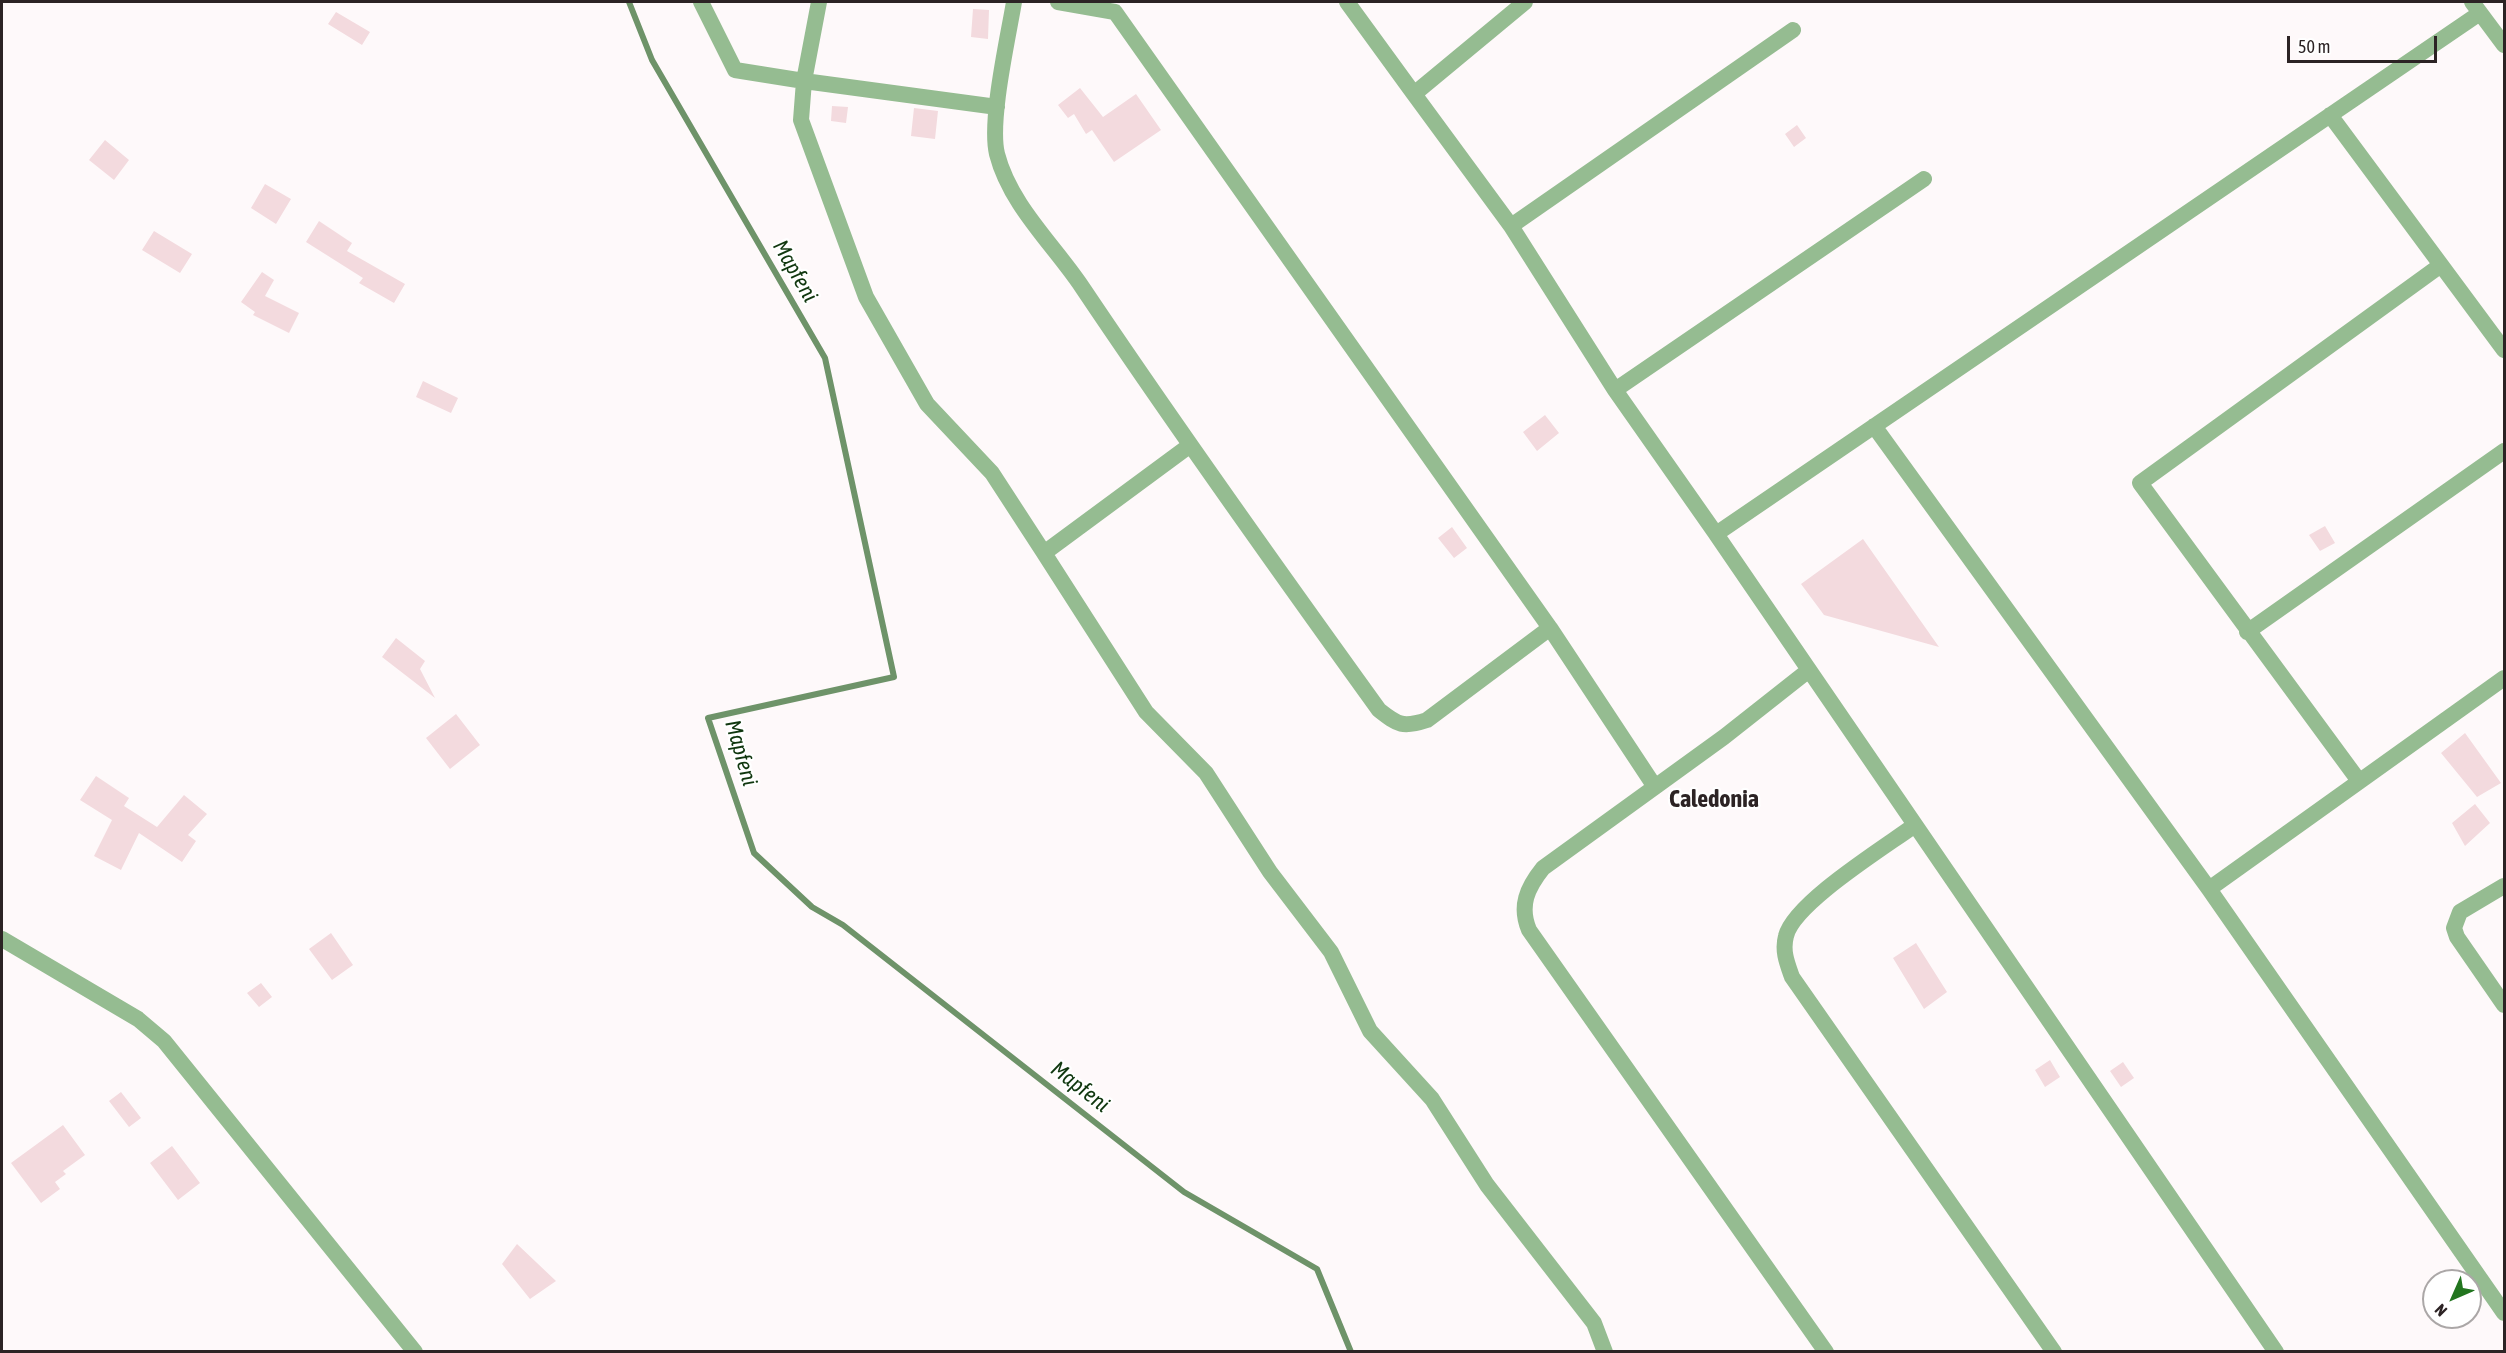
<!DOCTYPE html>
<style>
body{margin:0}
#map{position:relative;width:2506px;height:1353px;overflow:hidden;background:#fef9fa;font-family:"Asap Condensed",sans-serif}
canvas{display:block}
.frame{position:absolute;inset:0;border:3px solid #2c2324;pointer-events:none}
.north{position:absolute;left:2422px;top:1269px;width:60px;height:60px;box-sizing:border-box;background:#fff;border:2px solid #aba7a7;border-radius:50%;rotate:225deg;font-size:16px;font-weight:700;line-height:24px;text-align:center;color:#2c2324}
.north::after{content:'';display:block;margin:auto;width:21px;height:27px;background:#22751f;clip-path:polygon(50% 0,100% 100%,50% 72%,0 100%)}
.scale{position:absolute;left:2287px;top:36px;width:150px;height:27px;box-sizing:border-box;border:3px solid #2c2324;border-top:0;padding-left:8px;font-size:18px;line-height:21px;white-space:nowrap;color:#2c2324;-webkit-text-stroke:4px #fff;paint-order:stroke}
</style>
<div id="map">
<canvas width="2506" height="1353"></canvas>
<div class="frame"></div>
<div class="north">N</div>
<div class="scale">50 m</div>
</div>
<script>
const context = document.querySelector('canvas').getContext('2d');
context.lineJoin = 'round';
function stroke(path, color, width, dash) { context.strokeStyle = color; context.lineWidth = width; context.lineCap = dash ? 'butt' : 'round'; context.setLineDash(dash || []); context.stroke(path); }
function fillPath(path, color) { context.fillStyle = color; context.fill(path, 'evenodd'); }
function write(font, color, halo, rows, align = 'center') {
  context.font = font + ' "Asap Condensed",sans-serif'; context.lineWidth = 4.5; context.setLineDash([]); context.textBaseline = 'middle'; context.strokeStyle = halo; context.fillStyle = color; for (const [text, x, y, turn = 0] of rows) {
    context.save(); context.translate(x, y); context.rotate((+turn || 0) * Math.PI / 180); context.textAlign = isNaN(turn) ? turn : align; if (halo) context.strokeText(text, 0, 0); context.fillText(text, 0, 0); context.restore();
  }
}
stroke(new Path2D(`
 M629 2 652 60 825 358 894 677 708 718 754 853 812 907 843 925 1184 1192 1317 1269 1351 1352`), '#6e9369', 6);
fillPath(new Path2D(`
 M973 9 989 10 988 39 971 37Z
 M336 12 370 32 362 45 328 24Z
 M1080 88 1103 117 1136 94 1161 130 1114 162 1092 130 1086 134 1074 114 1068 118 1058 105Z
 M832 106 848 107 846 123 831 121Z
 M914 108 938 111 935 139 911 136Z
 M1797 125 1806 138 1794 147 1785 134Z
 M105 140 129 160 114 180 89 160Z
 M265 184 291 199 276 224 251 208Z
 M319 221 352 243 347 251 405 284 394 303 359 283 363 278 306 242Z
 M154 231 192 254 180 273 142 250Z
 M262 272 274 280 265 296 299 313 289 333 253 315 255 312 241 302Z
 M423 381 458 398 451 413 416 397Z
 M1545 415 1559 433 1537 451 1523 432Z
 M2325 526 2335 543 2320 551 2309 535Z
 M1452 527 1467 548 1454 558 1438 538Z
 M1863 539 1939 647 1824 615 1801 584Z
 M396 638 425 661 420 669 435 698 382 657Z
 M456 714 480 745 450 769 426 738Z
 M2465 733 2501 783 2477 797 2441 753Z
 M96 776 129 798 124 806 157 827 184 795 207 814 188 835 196 841 182 862 139 833 121 870 94 856 112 820 80 800Z
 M2475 804 2490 823 2465 846 2452 823Z
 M331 933 353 965 332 980 309 949Z
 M1916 943 1947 992 1924 1009 1893 958Z
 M261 983 272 997 259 1007 247 993Z
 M2050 1060 2060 1077 2045 1087 2035 1070Z
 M2123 1062 2134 1078 2121 1087 2110 1071Z
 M121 1092 141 1118 129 1127 109 1101Z
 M63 1125 85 1155 63 1171 66 1174 55 1182 60 1189 41 1203 11 1163Z
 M172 1146 200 1183 178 1200 150 1163Z
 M517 1244 556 1281 530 1299 502 1264Z`), '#f3dade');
stroke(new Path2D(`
 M701 2 735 70 804 81 801 120 866 297 927 404 992 473 1044 553 1189 446
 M819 2 804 81 997 107
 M1014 2C1008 38 989 121 997 154 1010 205 1054 245 1082 287 1178 430 1278 570 1379 710 1398 725 1403 728 1427 720L1550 628
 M1058 2 1115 12 1550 628 1655 787
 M1347 2 1414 94
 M1525 2 1414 94 1511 226 1615 390 1716 534
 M2472 2 2504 45
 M2330 115 2504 350
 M1511 226 1793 30
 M1615 390 1924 179
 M1874 426 2209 889 2504 1313
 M1044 553 1146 712 1206 773 1270 872 1331 952 1370 1031 1432 1099 1487 1185 1594 1323 1605 1352
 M2247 632 2504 451
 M1809 670 1724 737 1543 868C1527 888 1519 906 1529 930L1826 1352
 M2359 781 2140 483 2441 265
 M1915 825C1885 847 1794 903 1786 936 1782 951 1787 963 1792 977L2054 1352
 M2504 886 2460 912 2454 928 2457 937 2504 1005
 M2209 889 2504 678
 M2 939 138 1019 164 1041 415 1352
 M2276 1352 1716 534 2480 13`), '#95bc91', 16);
write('italic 22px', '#10370f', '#fff', [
 ["Mapfeni",795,271,60],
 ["Mapfeni",741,753,74],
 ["Mapfeni",1080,1087,38]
]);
write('bold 24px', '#2c2324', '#fff', [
 ["Caledonia",1714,799]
]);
</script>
